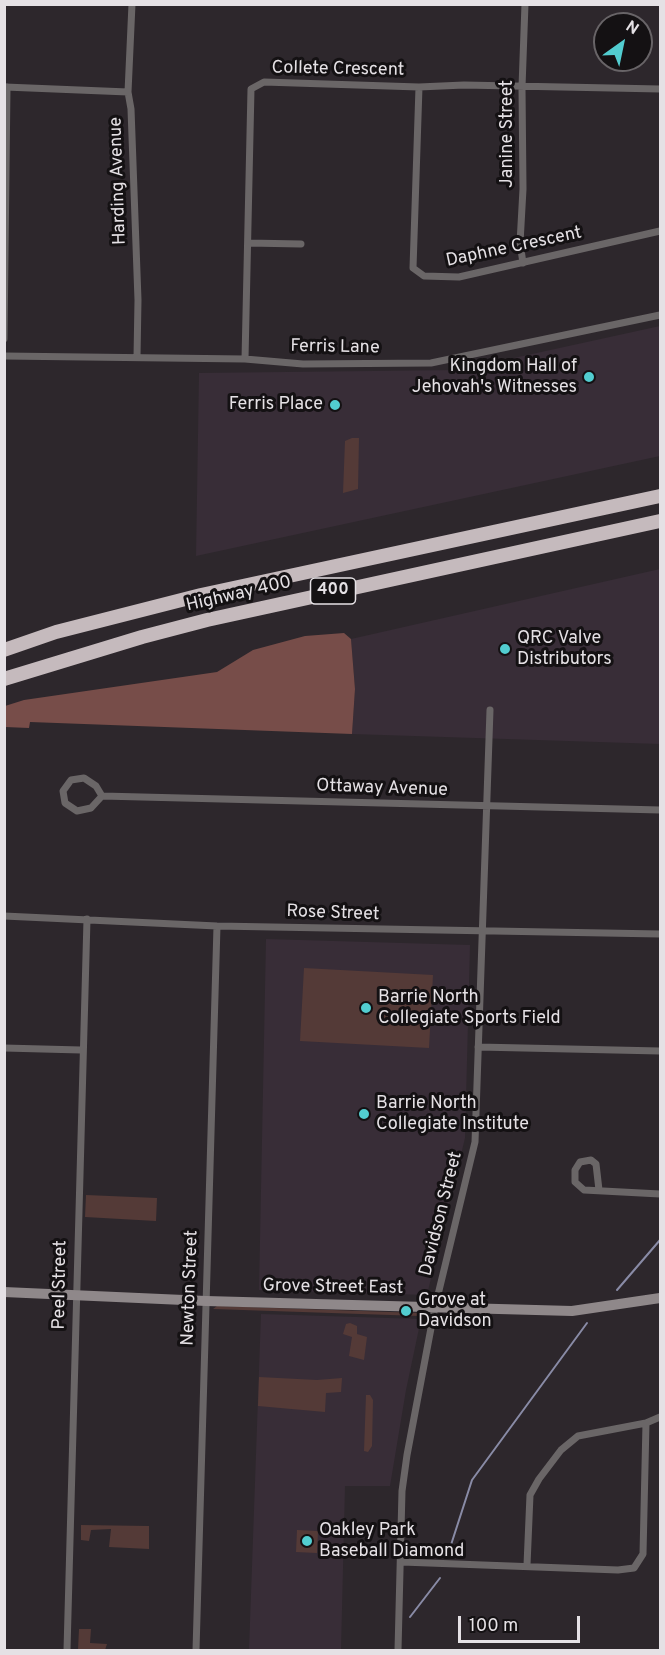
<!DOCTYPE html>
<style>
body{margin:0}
#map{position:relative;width:665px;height:1655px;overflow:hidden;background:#2d272c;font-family:Overpass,sans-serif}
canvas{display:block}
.frame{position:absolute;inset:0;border:6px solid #e5e1e5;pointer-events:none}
.north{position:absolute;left:593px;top:12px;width:60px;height:60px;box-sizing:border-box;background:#141113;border:2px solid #686467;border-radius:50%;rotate:33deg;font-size:16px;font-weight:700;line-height:24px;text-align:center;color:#e5e1e5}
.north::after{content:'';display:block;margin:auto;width:21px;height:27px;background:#52cdd0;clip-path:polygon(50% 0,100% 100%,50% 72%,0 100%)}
.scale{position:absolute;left:458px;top:1616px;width:122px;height:27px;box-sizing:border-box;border:3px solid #e5e1e5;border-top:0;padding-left:8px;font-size:18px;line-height:21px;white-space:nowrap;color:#e5e1e5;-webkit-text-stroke:4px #141113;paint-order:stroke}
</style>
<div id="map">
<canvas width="665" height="1655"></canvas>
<div class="frame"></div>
<div class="north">N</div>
<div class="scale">100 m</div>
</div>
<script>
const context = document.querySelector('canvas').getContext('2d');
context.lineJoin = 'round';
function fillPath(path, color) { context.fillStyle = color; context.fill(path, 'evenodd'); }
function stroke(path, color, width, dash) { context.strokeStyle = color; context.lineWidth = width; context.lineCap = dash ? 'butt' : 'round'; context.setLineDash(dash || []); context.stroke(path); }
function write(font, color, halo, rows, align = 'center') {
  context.font = font + ' Overpass,sans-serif'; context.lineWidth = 6; context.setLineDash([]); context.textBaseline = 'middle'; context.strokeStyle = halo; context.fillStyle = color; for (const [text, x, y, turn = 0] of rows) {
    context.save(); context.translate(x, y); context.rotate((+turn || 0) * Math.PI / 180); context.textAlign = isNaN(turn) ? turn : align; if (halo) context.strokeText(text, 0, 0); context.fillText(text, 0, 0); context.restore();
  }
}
fillPath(new Path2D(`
 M660 326V456L196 556 199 373 459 370Z
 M660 569V744L352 734 355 689 351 639Z
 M266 939 470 945 465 1138 427 1295 259 1290Z
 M261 1314 421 1319 406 1390 390 1486H345L341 1650H249Z`), '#382d37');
fillPath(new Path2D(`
 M352 438H359L358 489 343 493 345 441Z
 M304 968 433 975 429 1048 300 1041Z
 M86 1195 157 1198 156 1221 85 1217Z
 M217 1306 420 1313V1316L213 1309Z
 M350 1323 357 1326V1334L367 1337 364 1360 349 1356 352 1337 343 1334 346 1324Z
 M259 1377 317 1380 342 1378 341 1392 326 1393 325 1412 258 1406Z
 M366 1395H370L373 1400 372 1446 368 1452 364 1451Z
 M81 1525 149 1526V1549L109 1547 111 1529 91 1530 89 1541 81 1540Z
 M297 1530 318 1531 317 1553 296 1552Z
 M79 1629H91L90 1643 107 1644 105 1650H78Z`), '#543a37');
fillPath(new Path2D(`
 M344 633 351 639 355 689 352 734 30 722 29 728 5 727V706L24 700 217 672 253 650 305 636Z`), '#774d49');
stroke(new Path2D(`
 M617 1290 660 1240
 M449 1551 472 1480 587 1323
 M410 1617 440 1578`), '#898ba6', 2);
stroke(new Path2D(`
 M132 4 128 92 131 109 138 300 137 357
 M5 87 128 92
 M419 87 413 268 424 276 459 277 660 231
 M248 243 301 244
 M523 263 520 243 523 189 522 87 525 4
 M4 339 7 87
 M4 356 245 359 303 364 431 363 660 315
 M245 359 251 89 264 82 419 87 464 85 660 89
 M102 796 96 786 84 778 71 780 63 791 65 803 77 811 91 808 102 796 660 810
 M4 916 217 926 660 934
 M478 1047 660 1051
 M4 1048 81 1050
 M599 1190 596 1164 591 1160 580 1162 575 1170V1182L584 1190 660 1194
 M402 1562 618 1570 634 1568 643 1554 646 1423
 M527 1565 530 1495 539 1479 561 1450 578 1436 646 1423 660 1417
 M67 1650 87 919
 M196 1650 217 926
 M398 1650 402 1491 407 1455 435 1307 475 1142 490 710`), '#6a6667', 7);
stroke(new Path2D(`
 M4 1292 206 1301 572 1311 660 1298`), '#8f888a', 10);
stroke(new Path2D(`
 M4 650 56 632 201 595 660 496
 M4 679 142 637 207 620 660 521`), '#c5babd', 14);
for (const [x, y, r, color] of [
 [589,377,6,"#52cdd0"],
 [335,405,6,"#52cdd0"],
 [505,649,6,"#52cdd0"],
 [366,1008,6,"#52cdd0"],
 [364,1114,6,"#52cdd0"],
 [406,1311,6,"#52cdd0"],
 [307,1541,6,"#52cdd0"]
]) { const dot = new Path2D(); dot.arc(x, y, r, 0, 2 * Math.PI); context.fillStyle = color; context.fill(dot); stroke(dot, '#141113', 2); }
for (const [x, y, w] of [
 [333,591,45]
]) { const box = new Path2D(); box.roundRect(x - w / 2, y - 13, w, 26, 4.5); context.fillStyle = '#141113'; context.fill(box); stroke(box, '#e5e1e5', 1.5); }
write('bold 16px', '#e5e1e5', null, [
 ["400",333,591]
]);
write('18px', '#e5e1e5', '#141113', [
 ["Collete Crescent",338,70,1],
 ["Janine Street",508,134,-90],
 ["Harding Avenue",119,181,-92],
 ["Daphne Crescent",514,248,-12],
 ["Ferris Lane",335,348,1],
 ["Highway 400",239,595,-13],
 ["Ottaway Avenue",382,789,2],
 ["Rose Street",333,914,2],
 ["Davidson Street",442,1214,-76],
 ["Peel Street",61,1285,-89],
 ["Newton Street",191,1288,-88],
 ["Grove Street East",333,1288,1]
]);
write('18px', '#e5e1e5', '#141113', [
 ["Kingdom Hall of",577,367,"right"],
 ["Jehovah's Witnesses",577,388,"right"],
 ["Ferris Place",323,405,"right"],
 ["QRC Valve",517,639],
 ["Distributors",517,660],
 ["Barrie North",378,998],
 ["Collegiate Sports Field",378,1019],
 ["Barrie North",376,1104],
 ["Collegiate Institute",376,1125],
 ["Grove at",418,1301],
 ["Davidson",418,1322],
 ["Oakley Park",319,1531],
 ["Baseball Diamond",319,1552]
], 'left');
</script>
